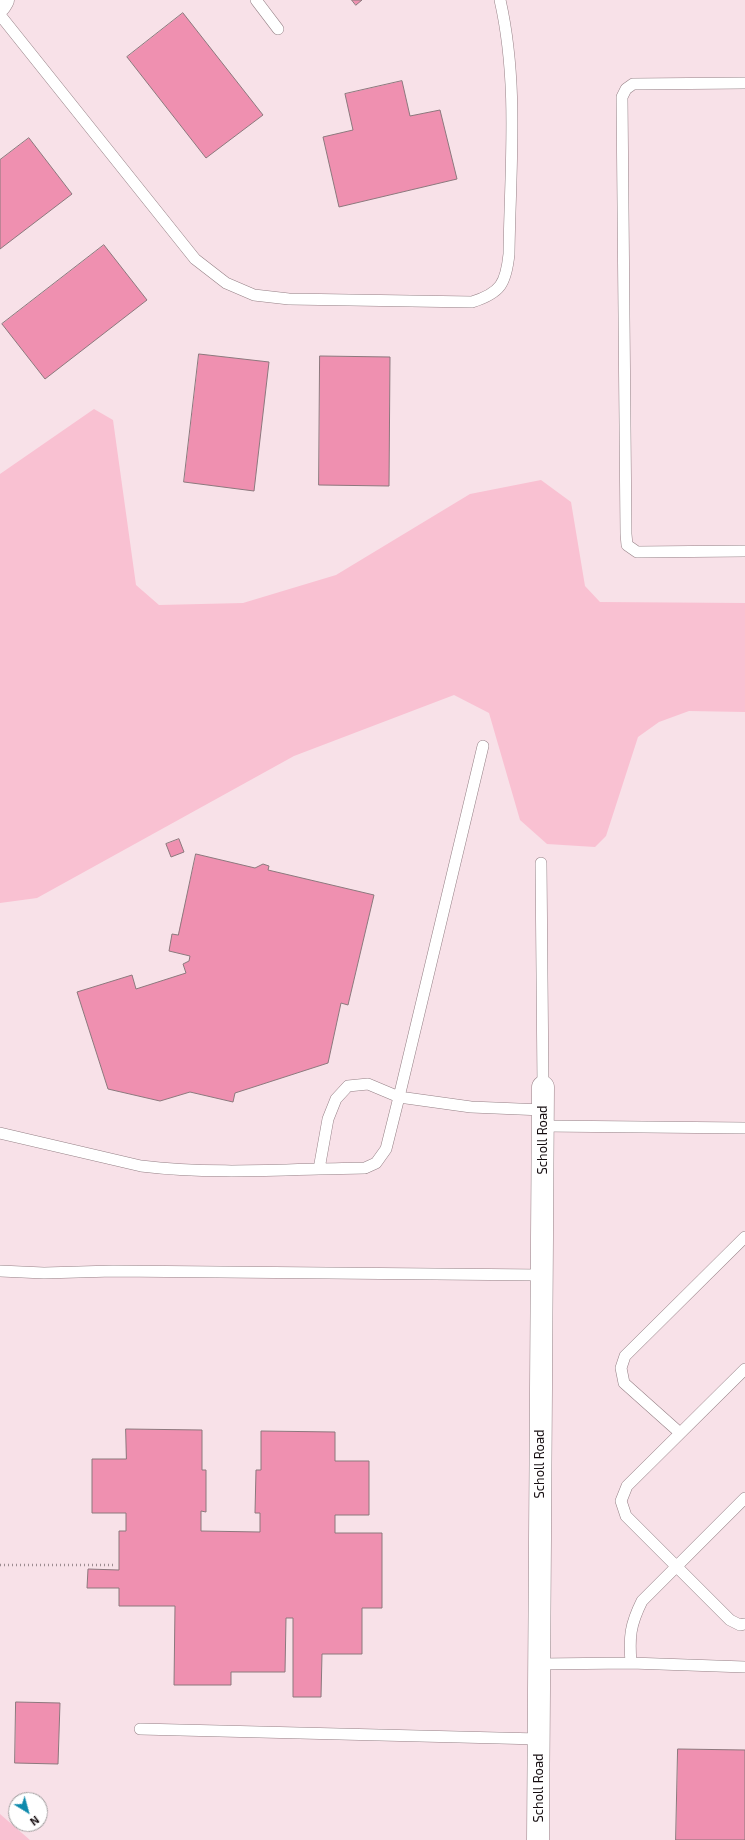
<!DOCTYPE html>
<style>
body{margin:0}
#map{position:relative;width:745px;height:1840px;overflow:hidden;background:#f8e1e8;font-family:"Exo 2",sans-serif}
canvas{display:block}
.north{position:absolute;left:8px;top:1792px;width:40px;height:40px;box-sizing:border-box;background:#fff;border:1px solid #a19e9f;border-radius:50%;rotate:143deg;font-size:11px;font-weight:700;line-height:16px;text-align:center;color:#150d10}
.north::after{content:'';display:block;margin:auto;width:14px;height:18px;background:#0f8aac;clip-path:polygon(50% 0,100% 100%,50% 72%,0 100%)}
</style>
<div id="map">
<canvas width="745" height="1840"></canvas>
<div class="north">N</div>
</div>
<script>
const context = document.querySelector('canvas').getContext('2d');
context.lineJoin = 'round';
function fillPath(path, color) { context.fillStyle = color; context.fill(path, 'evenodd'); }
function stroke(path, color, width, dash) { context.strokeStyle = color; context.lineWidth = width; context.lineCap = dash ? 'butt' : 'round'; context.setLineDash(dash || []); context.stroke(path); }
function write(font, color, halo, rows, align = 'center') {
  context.font = font + ' "Exo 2",sans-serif'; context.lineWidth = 3; context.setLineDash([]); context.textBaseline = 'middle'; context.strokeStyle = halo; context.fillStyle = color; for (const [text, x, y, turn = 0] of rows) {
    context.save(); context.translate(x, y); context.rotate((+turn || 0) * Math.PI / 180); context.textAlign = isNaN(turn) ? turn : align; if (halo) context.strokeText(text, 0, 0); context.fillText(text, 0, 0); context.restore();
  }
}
fillPath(new Path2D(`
 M94 409 113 420 136 585 159 605 243 603 336 575 470 494 541 480 571 502 585 586 600 602 745 603V712L689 711 659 722 638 737 606 836 595 847 547 844 520 820 489 713 454 695 294 756 37 898 0 903V474Z
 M0 1814 30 1840H0Z`), '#f9c1d2');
const building = new Path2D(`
 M352 0H362L356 5Z
 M183 13 263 115 206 158 127 57Z
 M402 81 410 116 440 110 457 179 339 207 323 137 353 130 345 94Z
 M29 138 72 194 0 249V160Z
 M104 245 147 300 45 379 2 324Z
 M199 354 269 362 254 491 184 482Z
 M320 356 390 357 389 486 319 485Z
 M179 839 184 852 171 857 166 844Z
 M196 854 255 868 263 864 269 866 268 870 374 895 348 1005 341 1003 328 1063 235 1093 233 1102 190 1092 160 1101 108 1089 77 992 132 975 136 989 186 973 183 964 189 961 190 956 169 951 172 934 178 935Z
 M126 1429 202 1430V1470H206V1512L201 1511V1531L260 1532V1513H255L256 1470H261V1431L335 1432V1461H369V1515H335V1533H382V1608H362V1654H322L321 1697H293V1618H286L285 1672H231V1685H174L175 1606H119V1588H87L88 1569 119 1570V1531H126V1513H92V1459H126Z
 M16 1702 60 1703 58 1764 15 1763Z
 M678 1749 745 1750V1840H676Z`);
fillPath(building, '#ef90b0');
stroke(building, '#8c787d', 1);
const lane = new Path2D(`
 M256 0 278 29
 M0 15 195 259 226 283 254 295 289 299 472 302C501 293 506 283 509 254 510 170 519 83 500 0
 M745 83 633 84 626 89 622 97 626 534 627 545 637 552 745 551
 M541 863 543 1087
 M543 1126 745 1128
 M0 1133 141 1166C214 1175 292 1169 365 1168L376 1163 386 1149 399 1097 483 746
 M319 1169 328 1119 336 1099 348 1086 368 1084 399 1097 471 1107 543 1110
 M0 1271 44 1273 113 1271 542 1275
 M745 1369 627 1486 621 1501 626 1516 730 1620 740 1625 745 1624
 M680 1433 624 1383 621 1368 625 1356 745 1237
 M631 1663C629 1637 630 1625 642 1601L745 1498
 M539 1664 631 1663 745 1667
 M140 1729 539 1739`);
const street = new Path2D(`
 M0 5 3 0
 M538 1840 543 1087`);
stroke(lane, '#958086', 12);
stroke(street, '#958086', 23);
stroke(new Path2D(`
 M0 1565H113`), '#9d8c91', 2.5, [1, 3]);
stroke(lane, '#fff', 11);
stroke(street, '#fff', 22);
write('13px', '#150d10', '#fff', [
 ["Scholl Road",543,1140,-90],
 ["Scholl Road",540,1464,-90],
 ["Scholl Road",539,1788,-90]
]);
</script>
